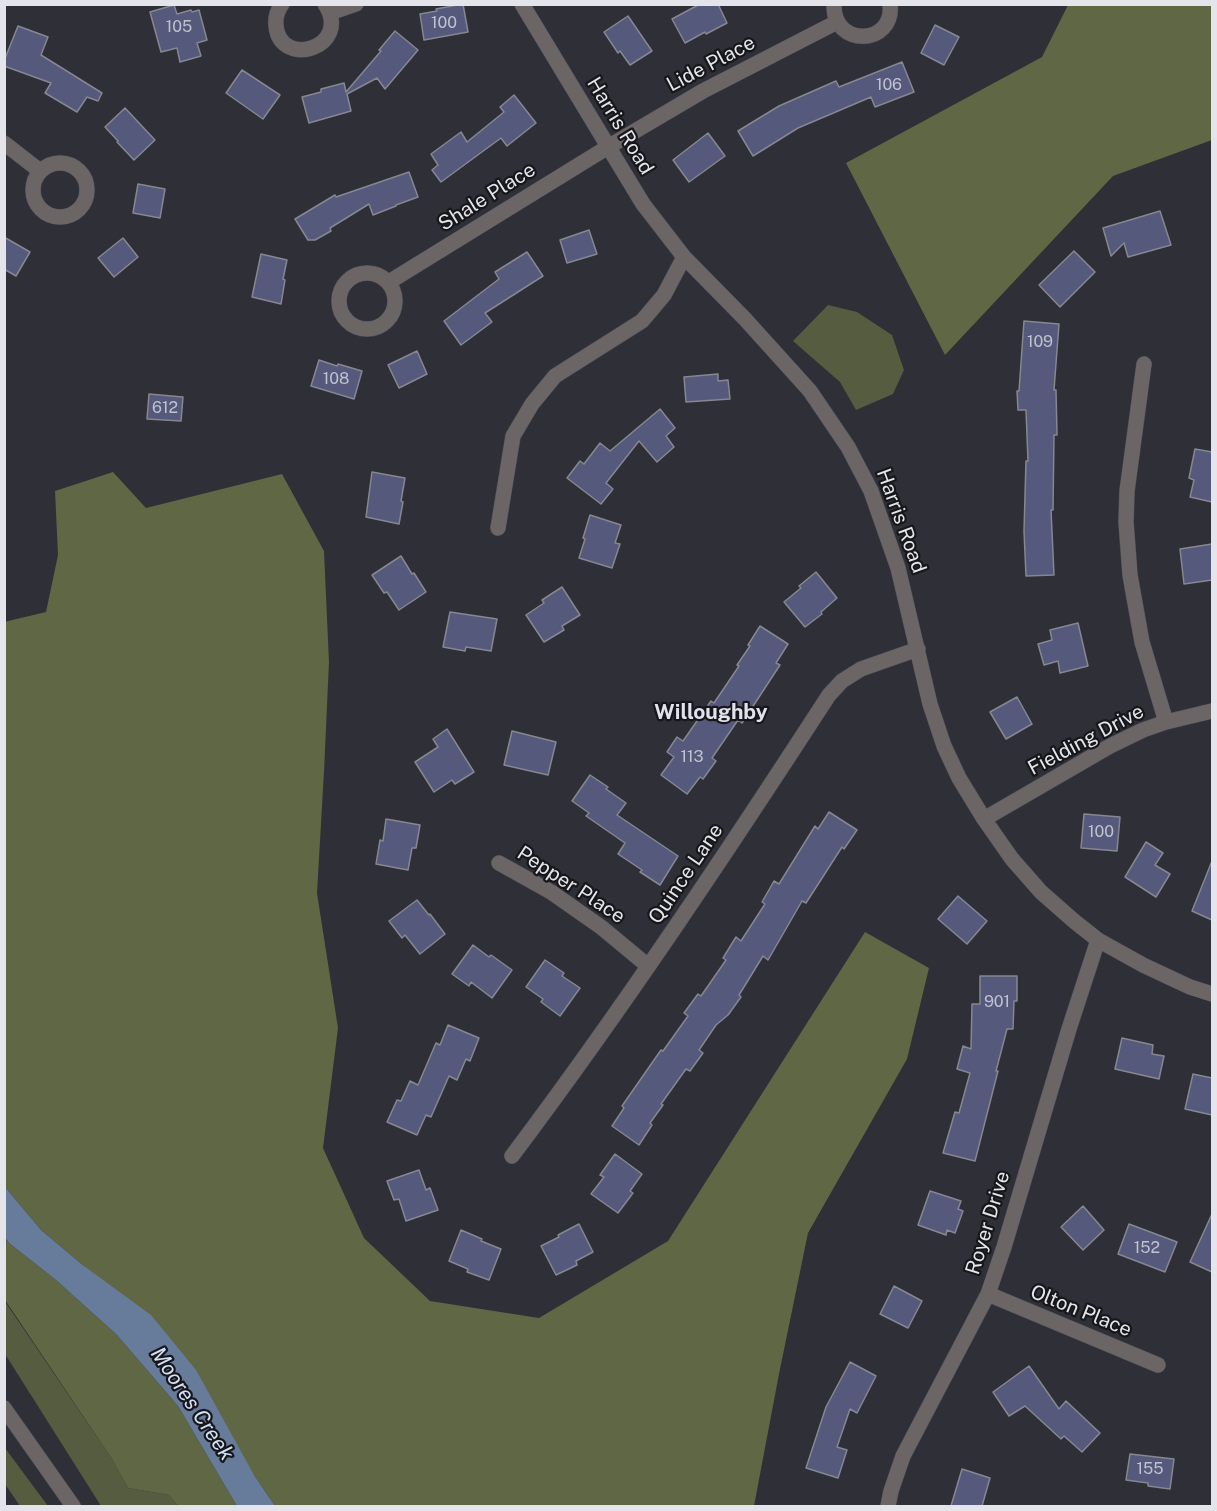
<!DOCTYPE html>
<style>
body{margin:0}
#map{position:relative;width:1217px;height:1511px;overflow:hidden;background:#2e2f37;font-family:"Public Sans",sans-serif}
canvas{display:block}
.frame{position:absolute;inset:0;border:6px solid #e4e5ea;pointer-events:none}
</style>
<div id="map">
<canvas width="1217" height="1511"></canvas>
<div class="frame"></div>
</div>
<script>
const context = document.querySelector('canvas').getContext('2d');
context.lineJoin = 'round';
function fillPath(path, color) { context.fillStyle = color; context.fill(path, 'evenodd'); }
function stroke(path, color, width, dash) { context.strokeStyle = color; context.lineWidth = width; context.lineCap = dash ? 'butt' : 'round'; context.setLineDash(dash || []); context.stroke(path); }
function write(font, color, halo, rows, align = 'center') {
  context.font = font + ' "Public Sans",sans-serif'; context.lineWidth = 4.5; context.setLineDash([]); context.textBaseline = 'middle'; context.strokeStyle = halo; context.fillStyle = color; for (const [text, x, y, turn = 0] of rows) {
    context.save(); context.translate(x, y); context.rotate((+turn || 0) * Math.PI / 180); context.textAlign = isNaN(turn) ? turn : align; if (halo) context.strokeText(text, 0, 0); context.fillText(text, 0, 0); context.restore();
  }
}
fillPath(new Path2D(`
 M828 305 857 312 892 335 904 370 893 394 856 410 840 382 793 341Z
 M4 1300 112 1459 128 1488 169 1495 178 1506H101L5 1354Z
 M4 1448H5L48 1506H20L5 1484Z`), '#555c3f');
fillPath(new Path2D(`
 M1068 5H1212V140L1113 176 945 355 846 163 1042 57Z
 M113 472 146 508 282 474 324 551 329 662 324 772 317 893 338 1028 323 1148 364 1238 430 1301 539 1318 668 1241 865 932 929 968 907 1059 808 1233 779 1374 754 1506H275L254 1475 84 1266 41 1230 5 1187 4 622 46 612 58 555 55 491Z
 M4 1238 9 1243 56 1280 117 1335 178 1406 237 1506H178L169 1495 128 1488 112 1459 5 1300Z`), '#5f6744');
fillPath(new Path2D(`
 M5 1187 41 1230 84 1266 151 1315 196 1370 254 1475 275 1506H237L178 1406 117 1335 56 1280 9 1243 5 1238Z`), '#677b9b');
const building = new Path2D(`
 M463 4 468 32 424 40 420 14 437 11 436 9Z
 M700 4H718L727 23 706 34 705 32 685 43 672 19Z
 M174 5 177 14 191 10 192 12 199 10 207 40 197 43 201 56 180 62 177 48 161 52 150 12Z
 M628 16 652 51 630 65 620 51 618 53 604 32Z
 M935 25 959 37 944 65 921 53Z
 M18 26 48 37 41 55 102 93 98 101 87 97 77 112 45 93 51 83 4 66V61Z
 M395 31 418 50 385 89 377 78 347 94 351 111 309 123 302 97 321 92V89L344 83 346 92 381 51 379 50Z
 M902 62 914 92 875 107 871 97 798 128 753 156 738 131 779 106 836 81 839 87Z
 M242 70 280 95 263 119 226 93Z
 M514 95 536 123 507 146 501 138 441 182 432 170 438 165 431 154 461 132 467 142 504 112 500 107Z
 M125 108 155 140 134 160 117 142 118 141 105 127Z
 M708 133 725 156 689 182 673 160Z
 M409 172 418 197 396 205V206L373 215 369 204 330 228 331 231 315 240H308L295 219 335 195 336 197Z
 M138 184 165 189 160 218 133 213Z
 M1160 211 1171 245 1128 257 1124 243 1111 256 1103 228Z
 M589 230 597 254 567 263 560 240Z
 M4 237 30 252 16 276 4 269Z
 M123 238 138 257 114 277 98 258Z
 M1074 251 1095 272 1060 307 1039 285Z
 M527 252 543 276 485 313 492 322 461 345 444 321 499 279 495 272Z
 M261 254 287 260 283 279 285 280 281 304 252 297Z
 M1024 321 1059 324 1054 390H1056L1057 435H1054L1053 510H1051L1054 575 1026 576 1024 531 1026 461H1028L1026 410H1018L1017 391H1019Z
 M417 351 427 374 399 388 388 365Z
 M319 360 337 366 338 364 362 371 354 399 311 386Z
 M718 374V381L728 380 730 399 686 402 684 377Z
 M149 394 183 397 181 421 147 419Z
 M660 409 675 428 666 436 674 447 657 462 639 441 606 483 613 489 601 504 567 478 580 461 584 464 600 443 610 451Z
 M1195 449 1212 452V502L1190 497 1194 480 1189 478Z
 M372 472 405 478 401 501 403 502 399 524 366 517Z
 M590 515 621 525 615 543 620 544 612 568 579 558 585 539 583 538Z
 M1212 544V580L1184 584 1180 549Z
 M401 556 412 574 414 573 426 592 399 610 387 592 384 593 372 575Z
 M816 572 837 598 821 612 822 614 805 627 784 602 801 588 799 586Z
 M562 587 580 615 562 626 564 630 544 642 526 615 544 603 542 600Z
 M450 612 497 619 491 651 466 647 465 651 443 647Z
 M1078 623 1088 666 1060 673 1058 661 1044 665 1038 644 1052 640 1050 630Z
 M760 626 788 644 776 663 780 665 742 723 738 720 712 758 716 761 703 779 700 777 687 794 661 775 674 757 667 752 677 737 683 741 711 701 714 703 739 666 737 665 750 646 748 645Z
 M1017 697 1032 724 1006 739 990 712Z
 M447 729 474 772 455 784 452 780 434 792 415 762 438 747 433 739Z
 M512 731 556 742 548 775 504 765Z
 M590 775 608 787 606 789 626 803 617 815 678 856 660 885 640 872 642 870 618 854 625 843 586 816 589 813 572 801Z
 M829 812 857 830 844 849 842 847 806 903 802 901 768 960 763 956 739 995 741 997 728 1015 716 1025 699 1050 703 1053 690 1071 686 1069 661 1104 663 1105 650 1123 652 1125 639 1145 612 1126 624 1108 622 1106 661 1050 663 1051 688 1016 684 1013 698 994 701 996 726 960 723 958 736 937 741 941 765 904 762 902 774 881 779 884 815 826 818 829Z
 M1084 814 1120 817 1117 851 1081 848Z
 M386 819 420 825 416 848H412L408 870 376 864 380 840 383 841Z
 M1146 842 1163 853 1155 865 1170 874 1156 897 1125 877Z
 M1212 861V920L1192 911Z
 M958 896 987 921 967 944 938 919Z
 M417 900 429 915 430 914 445 934 420 954 405 935 402 938 389 921Z
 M473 945 489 957 491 955 512 970 492 998 471 982 469 986 452 974Z
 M545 960 564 973 562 976 580 988 560 1016 541 1002 543 999 526 987Z
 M980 976H1017V1001H1014L1013 1029H1007L996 1071H998L975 1161 943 1153 955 1112 959 1113 970 1073 957 1069 963 1046 971 1049 972 1004H980Z
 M448 1025 479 1038 470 1061 466 1059 457 1080 449 1076 431 1117 426 1115 417 1135 387 1122 397 1100 401 1101 410 1081 418 1085 436 1043 440 1045Z
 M1122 1038 1153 1045 1152 1054 1164 1056 1159 1079 1115 1069Z
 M1193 1074 1212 1078V1115L1185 1109Z
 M615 1154 642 1174 630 1191 633 1193 618 1213 591 1194 604 1177 600 1175Z
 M419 1170 426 1190 430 1188 438 1210 406 1221 399 1199 394 1200 387 1181Z
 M930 1191 961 1201 958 1209 963 1211 955 1233 947 1230 946 1235 918 1225Z
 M1083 1206 1104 1230 1083 1250 1061 1227Z
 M1212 1214V1272L1190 1262Z
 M579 1224 593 1252 576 1261 577 1265 556 1275 541 1246 559 1237 558 1235Z
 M1129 1224 1177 1242 1165 1272 1118 1254Z
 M461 1230 482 1239 481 1241 501 1249 489 1280 467 1272 468 1269 449 1261Z
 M894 1286 922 1301 908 1328 880 1314Z
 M850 1362 876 1376 857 1413 850 1409 837 1447 847 1450 838 1478 806 1468 826 1407Z
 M1029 1366 1059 1409 1066 1401 1100 1433 1082 1452 1064 1436 1061 1439 1025 1406 1009 1416 993 1392Z
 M1130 1454 1174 1459 1170 1489 1148 1486V1483L1126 1480Z
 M962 1469 990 1478 982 1506H951Z`);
fillPath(building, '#55597b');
stroke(building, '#868791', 1.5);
const minor = new Path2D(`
 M282 4C277 11 275 18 276 26 280 69 353 48 325 4
 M522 4 643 204 684 257 745 319 810 391 848 447 871 491 898 568 930 704 944 746 959 778 984 819 1012 859 1041 892 1074 921 1098 940 1143 965 1190 987 1212 994
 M834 4C832 48 895 46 890 4
 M330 13 356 4
 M4 143 40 171
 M33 190a27 27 0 1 1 54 0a27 27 0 1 1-54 0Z
 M339 301a28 28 0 1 1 56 0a28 28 0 1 1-56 0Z
 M389 282 608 147 703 91 837 22
 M1144 364 1127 491 1126 522 1130 575 1142 642 1166 722
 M498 528 513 436 532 404 555 376 642 321 664 295 684 257
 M984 819 1110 746 1143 730 1166 722 1212 711
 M499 863 551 892 601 927 648 966
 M512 1156C624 1007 727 852 829 695L842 681 861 669 918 649
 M988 1294 1158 1365
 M888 1506 891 1491 903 1456 988 1294 1004 1247 1069 1029 1098 940`);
const tertiary = new Path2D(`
 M4 1408 73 1506`);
stroke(minor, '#4b4c54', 16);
stroke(tertiary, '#4b4c54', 16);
stroke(minor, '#6b6565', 15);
stroke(tertiary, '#6b6565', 15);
write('16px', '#c0c2ce', null, [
 ["100",444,23],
 ["105",179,27],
 ["106",889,85],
 ["109",1040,342],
 ["108",336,379],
 ["612",165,408],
 ["113",692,757],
 ["100",1101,832],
 ["901",997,1002],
 ["152",1147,1248],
 ["155",1150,1469]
]);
write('20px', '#e4e5ea', '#17171b', [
 ["Lide Place",711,64,-28],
 ["Harris Road",620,126,59],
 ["Shale Place",487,197,-32],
 ["Harris Road",901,521,70],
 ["Fielding Drive",1086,740,-28],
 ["Quince Lane",686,874,-56],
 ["Pepper Place",571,885,33],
 ["Royer Drive",988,1223,-73],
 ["Olton Place",1081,1311,22]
]);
write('bold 21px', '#e0e2ed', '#17171b', [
 ["Willoughby",711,713]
]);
write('italic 21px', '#d3e1f7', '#17171b', [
 ["Moores Creek",192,1404,56]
]);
</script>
